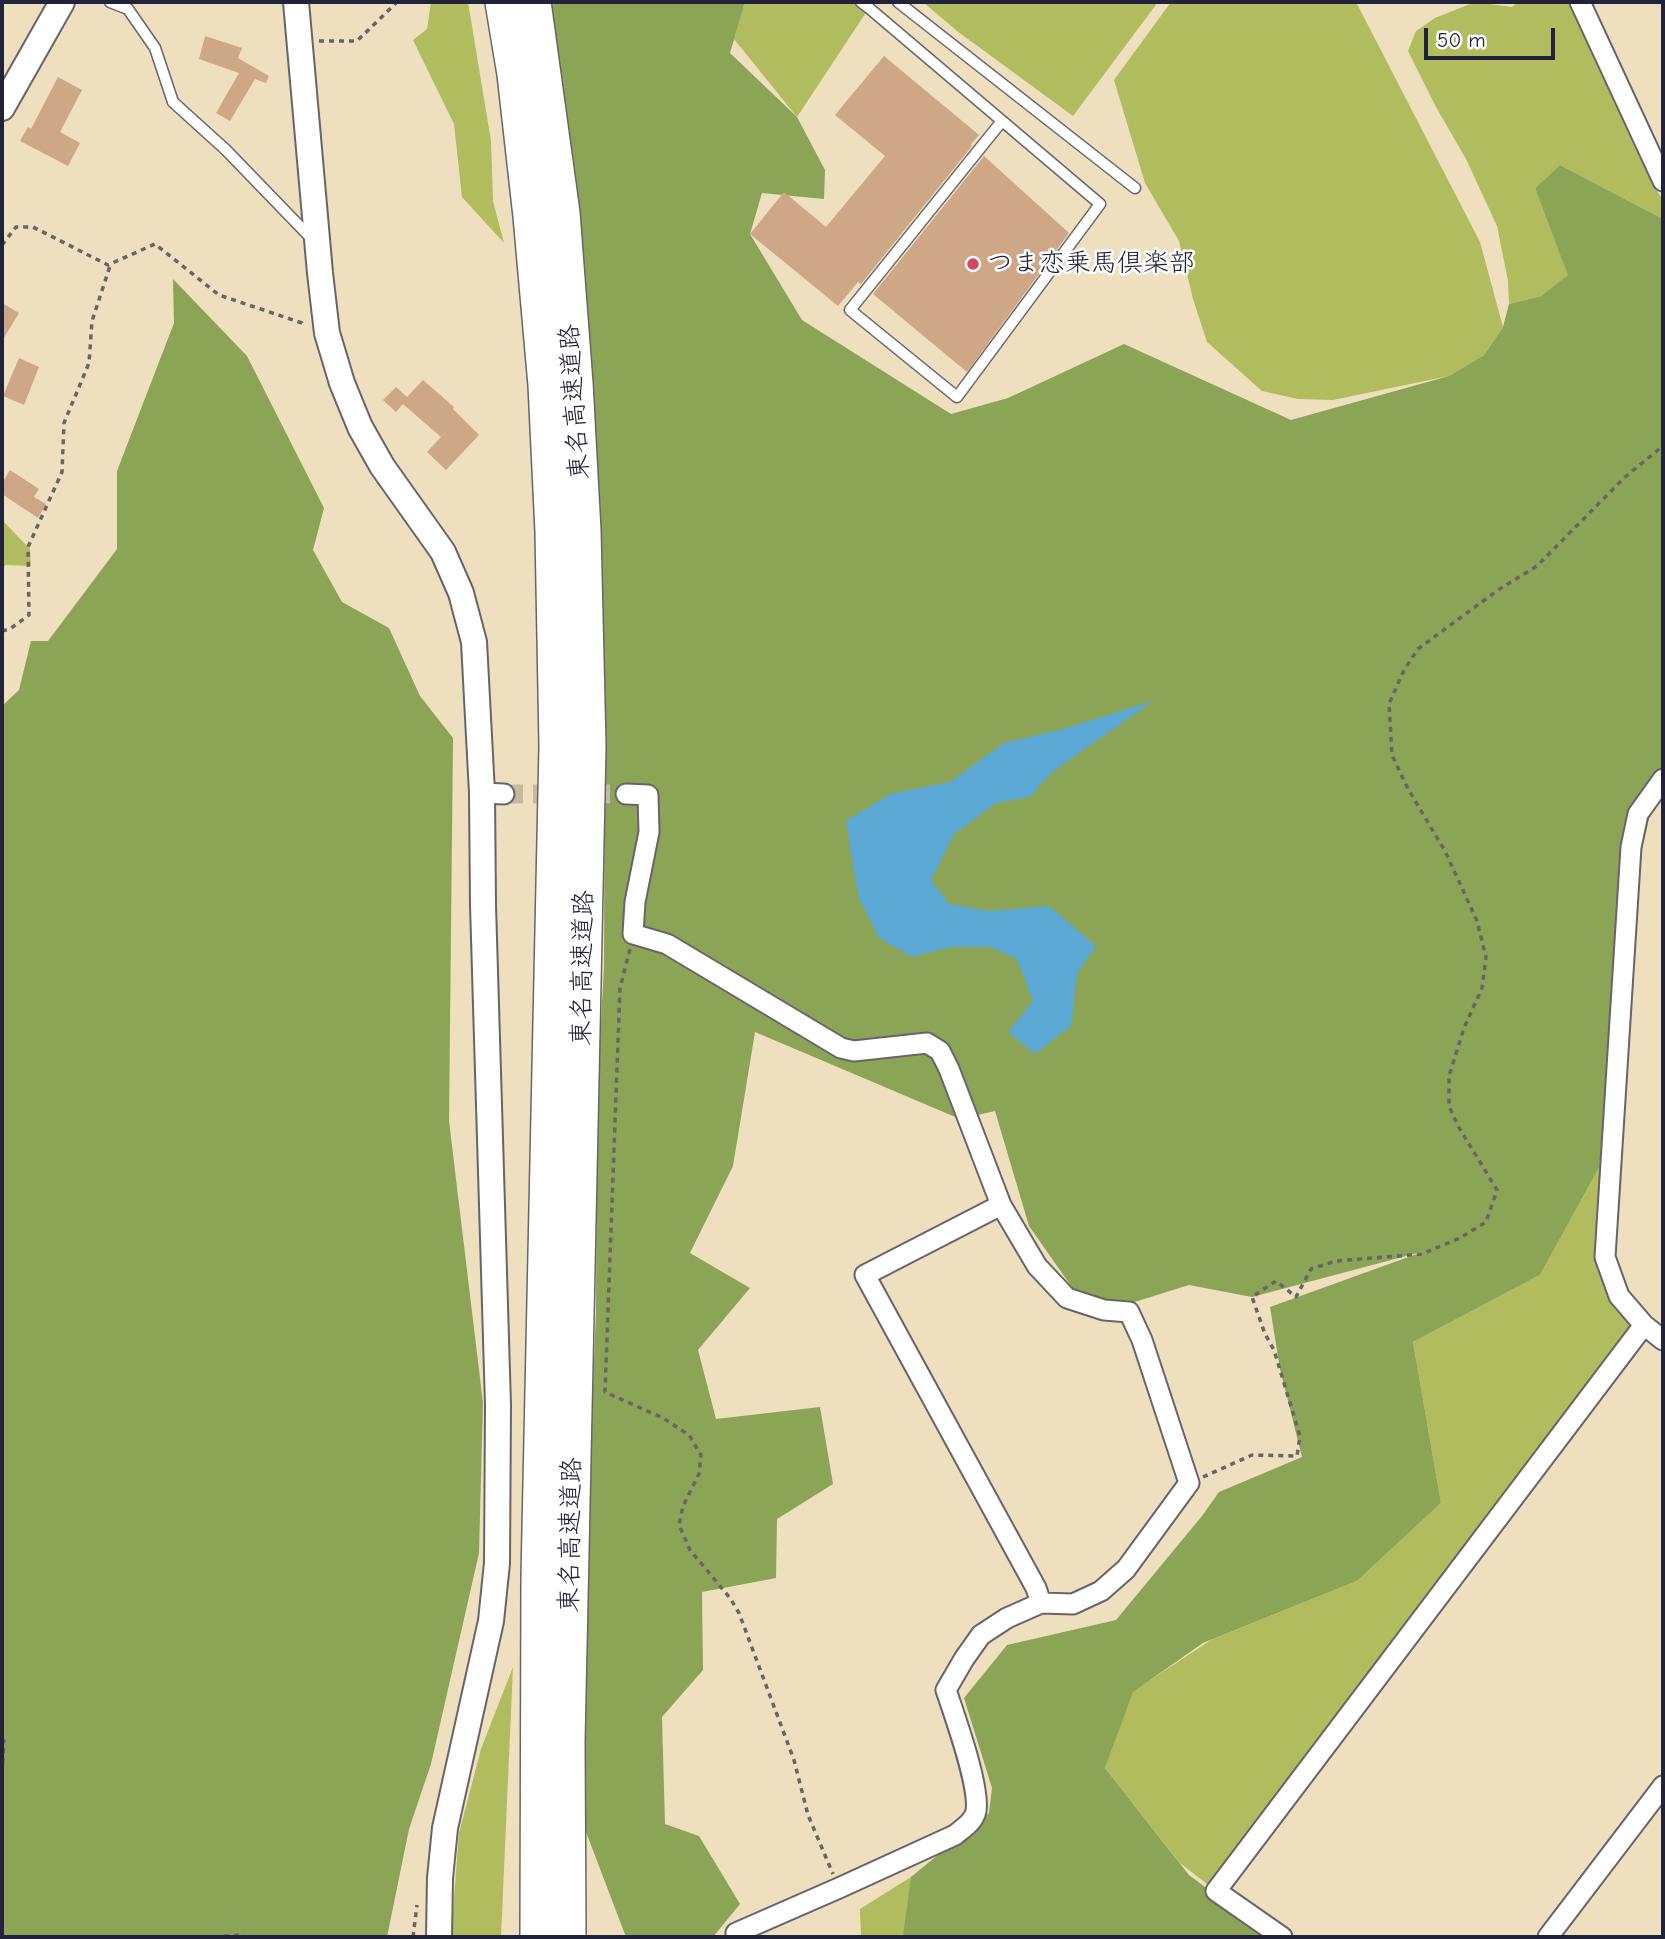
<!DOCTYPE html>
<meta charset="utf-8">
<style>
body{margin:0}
#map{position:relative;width:1665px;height:1939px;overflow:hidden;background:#eedfbe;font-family:"Comic Neue",sans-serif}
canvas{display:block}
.frame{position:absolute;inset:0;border:4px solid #22223b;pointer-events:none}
.scale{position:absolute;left:1424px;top:28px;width:131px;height:32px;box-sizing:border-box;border:4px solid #22223b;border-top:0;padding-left:9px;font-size:21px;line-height:24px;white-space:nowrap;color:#22223b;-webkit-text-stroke:5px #fff;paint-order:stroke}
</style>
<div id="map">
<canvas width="1665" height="1939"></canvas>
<div class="frame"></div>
<div class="scale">50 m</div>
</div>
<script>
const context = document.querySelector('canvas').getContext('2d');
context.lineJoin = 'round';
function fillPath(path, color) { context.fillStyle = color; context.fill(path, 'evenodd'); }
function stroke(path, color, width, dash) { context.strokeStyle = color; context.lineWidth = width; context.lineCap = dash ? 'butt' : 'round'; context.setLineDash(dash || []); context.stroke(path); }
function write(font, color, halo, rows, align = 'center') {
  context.font = font + ' "Comic Neue","Klee One",sans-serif'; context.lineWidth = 5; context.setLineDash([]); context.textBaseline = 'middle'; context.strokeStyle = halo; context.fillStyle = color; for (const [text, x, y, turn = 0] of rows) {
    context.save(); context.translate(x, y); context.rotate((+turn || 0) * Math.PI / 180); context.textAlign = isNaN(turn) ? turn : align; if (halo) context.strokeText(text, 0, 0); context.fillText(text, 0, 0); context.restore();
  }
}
fillPath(new Path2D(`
 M431 2H468L491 141 493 201 504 243 462 197 454 124 413 40 427 29Z
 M745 2H861L869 8 797 117 734 39Z
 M923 2H1158L1073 116 957 31Z
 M1171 2H1356L1480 242 1503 327 1484 355 1449 376 1333 400 1298 399 1262 391 1207 342 1193 299 1179 241 1145 183 1114 80Z
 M1475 2 1512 7 1518 2H1574L1653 185 1663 200V219L1560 165 1535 188 1569 275 1541 296 1509 304 1508 281 1497 226 1466 159 1436 107 1408 51 1416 31 1435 18Z
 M2 520 30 549 31 566 5 565 2 573Z
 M1612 1144 1605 1257 1644 1325 1216 1891 1180 1863 1105 1768 1132 1692 1211 1640 1357 1581 1441 1503 1413 1342 1540 1275Z
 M513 1667 501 1937H451L459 1833 481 1749Z
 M911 1877 904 1937H861L860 1909Z`), '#b0bc5e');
fillPath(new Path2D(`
 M543 2H745L730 53 797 117 825 170 824 199 762 193 750 234 802 320 951 414 1008 398 1124 344 1291 420 1449 376 1484 355 1503 327 1509 304 1541 296 1568 275 1535 188 1560 165 1663 219V784L1656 788 1626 919 1612 1144 1540 1275 1413 1342 1441 1503 1357 1581 1203 1643 1133 1692 1105 1768 1189 1875 1272 1937 903 1936 911 1877 989 1813 992 1788 964 1698 1007 1645 1116 1620 1202 1516 1219 1492 1302 1457 1280 1369 1270 1307 1425 1251 1252 1297 1189 1285 1125 1305 1076 1293 1029 1226 995 1111 960 1119 755 1032 733 1166 690 1253 750 1288 698 1350 716 1419 820 1407 833 1484 777 1519 776 1578 702 1592 703 1670 662 1717 665 1824 699 1836 740 1904 713 1937H626L586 1832V1560L596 1312 597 1096 604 967 605 684 589 372Z
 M173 279 247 356 324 508 313 550 342 602 389 628 420 696 453 738 449 1121 483 1403 479 1553 431 1764 409 1829 387 1937H2V706L19 690 31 641H48L117 549V471L174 323Z`), '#8ca455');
fillPath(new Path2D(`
 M1153 701 1051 773 1030 797 996 803 954 834 931 880 949 904 989 911 1049 906 1096 946 1077 974 1071 1026 1035 1054 1008 1032 1033 1001 1017 959 990 947H951L912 957 879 938 858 896 846 821 890 794 950 782 1004 743 1063 729Z`), '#5aa8d3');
fillPath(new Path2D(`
 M205 36 242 48 238 58 269 76 266 83 255 79 230 121 216 113 239 73 199 59Z
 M884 56 979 135 971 144 972 146 861 284 858 282 838 306 750 234 784 192 826 227 885 156 835 115Z
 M58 77 82 90 60 132 80 143 68 166 20 141 28 127 31 129Z
 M984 156 1069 233 967 372 873 294Z
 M2 303 19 313 2 341Z
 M19 358 39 367 24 405 3 396Z
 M423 380 454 407 453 409 479 435 446 470 427 452 441 437 403 404 396 412 383 400 396 387 407 397Z
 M10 470 39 489 34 497 46 504 38 518 2 494V483Z`), '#cea787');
stroke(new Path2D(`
 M504 794H626`), '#c5b9a4', 19, [19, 10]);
const service = new Path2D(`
 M110 2 128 9 155 48 173 102 226 150 312 239
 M861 2 869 8 1100 204 957 397 850 310 1002 121
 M898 2 1135 188`);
const minor = new Path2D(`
 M1580 2 1663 181
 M1663 779 1638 814 1631 847 1605 1257 1619 1296 1644 1325 1663 1340
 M482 793 504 794
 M626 794 648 795 649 832 635 902 633 934 667 944 841 1048 854 1051 927 1043 940 1051 949 1069 1001 1205 1037 1266 1067 1298 1104 1310 1129 1312 1142 1340 1189 1483 1126 1569 1101 1591 1073 1604 1041 1603 1007 1618 981 1635 964 1659 946 1690C955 1717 980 1786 976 1811 974 1822 962 1829 955 1835L839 1888 736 1933
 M1001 1205 865 1275 1036 1588 1041 1603
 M1282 1937 1216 1891 1644 1325
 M1548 1937 1663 1786`);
const tertiary = new Path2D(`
 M296 2 320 273 327 333 342 383 360 427 382 466 443 552 461 593 474 642 482 793 483 905 498 1405 497 1563 491 1621 445 1828 440 1878 439 1937
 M2 108 62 2`);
const motorway = new Path2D(`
 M503 2 515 74 531 216 546 385 553 532 557 746 539 1576 538 1937
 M533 2 562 213 575 383 583 531 588 746 567 1741 568 1937`);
stroke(service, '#696469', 13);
stroke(minor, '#696469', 23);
stroke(tertiary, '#696469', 28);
stroke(motorway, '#696469', 38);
stroke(new Path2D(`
 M319 41H357L397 2
 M2 245 16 227H33L108 265 155 244 219 295 302 323 304 326
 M2 631 10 629 29 615 28 547 62 472 64 423 89 363 92 321 111 263
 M630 949 620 988 605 1392 663 1418 689 1435 701 1455 699 1474 683 1506 679 1525 690 1550 730 1598 739 1613 794 1760 808 1815 833 1874
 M1203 1477 1252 1455 1297 1456 1300 1436 1274 1350 1265 1334 1252 1297 1276 1281 1296 1297 1311 1269 1336 1261 1422 1254 1460 1238 1486 1222 1497 1190 1458 1126 1449 1106V1076L1464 1028 1482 988 1486 957 1477 921 1445 851 1408 789 1392 755 1389 704 1404 670 1418 649 1498 590 1537 566 1625 477 1663 446
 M2 1739 4 1741 2 1771
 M214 1937 240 1935 246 1937
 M413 1937 417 1905`), '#696469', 3.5, [5, 5]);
stroke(service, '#fff', 10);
stroke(minor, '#fff', 19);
stroke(tertiary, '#fff', 24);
stroke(motorway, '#fff', 35);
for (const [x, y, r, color] of [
 [973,264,7,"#d1495b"]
]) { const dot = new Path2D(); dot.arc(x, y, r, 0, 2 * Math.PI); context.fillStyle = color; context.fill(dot); stroke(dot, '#fff', 2.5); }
write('26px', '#22223b', '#fff', [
 ["つま恋乗馬倶楽部",987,264]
], 'left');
write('26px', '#22223b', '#fff', [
 ["東名高速道路",575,402,-94],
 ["東名高速道路",583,968,-89],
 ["東名高速道路",571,1535,-89]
]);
</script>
